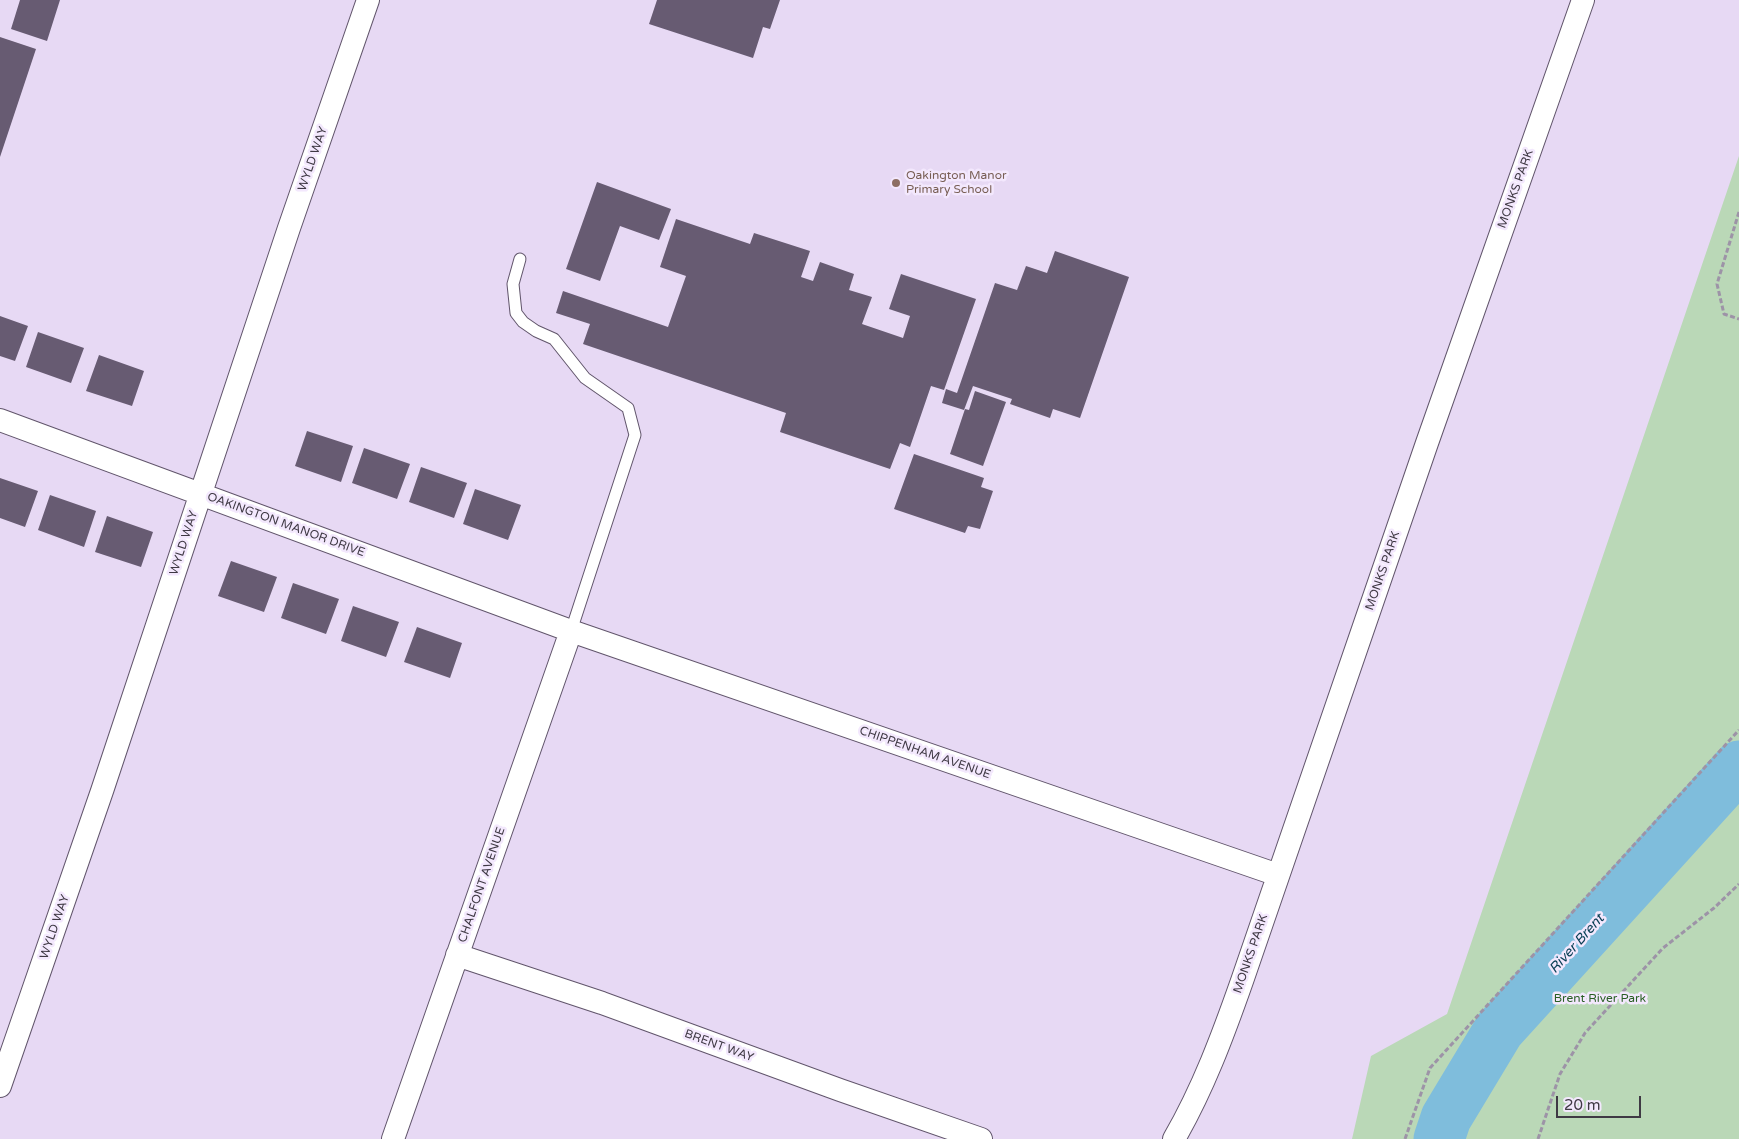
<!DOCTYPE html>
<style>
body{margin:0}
#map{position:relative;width:1739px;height:1139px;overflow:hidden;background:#e7d9f4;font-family:"Varela Round",sans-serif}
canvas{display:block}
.scale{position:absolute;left:1556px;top:1096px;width:85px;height:22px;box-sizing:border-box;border:2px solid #3f3944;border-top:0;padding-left:6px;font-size:15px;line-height:18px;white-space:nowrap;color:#3f3944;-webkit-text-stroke:4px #f3e8fd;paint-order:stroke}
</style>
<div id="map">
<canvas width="1739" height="1139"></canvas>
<div class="scale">20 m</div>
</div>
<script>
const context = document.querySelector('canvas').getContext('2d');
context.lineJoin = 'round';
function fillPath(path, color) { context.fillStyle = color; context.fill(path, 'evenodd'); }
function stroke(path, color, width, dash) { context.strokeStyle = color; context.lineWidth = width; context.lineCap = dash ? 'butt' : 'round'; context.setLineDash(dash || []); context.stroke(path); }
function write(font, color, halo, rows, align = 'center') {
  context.font = font + ' "Varela Round",sans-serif'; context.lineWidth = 5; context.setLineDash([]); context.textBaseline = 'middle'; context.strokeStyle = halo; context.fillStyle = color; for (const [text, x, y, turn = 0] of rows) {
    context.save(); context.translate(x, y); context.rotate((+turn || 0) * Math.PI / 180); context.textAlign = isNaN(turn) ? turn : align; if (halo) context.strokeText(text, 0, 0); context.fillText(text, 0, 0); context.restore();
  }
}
fillPath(new Path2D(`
 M1739 156V1139H1352L1371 1056 1447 1014Z`), '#bad8b7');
stroke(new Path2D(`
 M1439 1139 1446 1118 1499 1030 1739 766`), '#7fbddc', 51);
fillPath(new Path2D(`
 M20 0H60L47 41 11 29Z
 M657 0H780L770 29 763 27 753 58 649 24Z
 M0 37 36 49 0 157Z
 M597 182 671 209 659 240 620 226 600 281 566 269Z
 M676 219 750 244 754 233 810 251 801 277 813 281 820 262 854 274 849 290 872 297 862 324 903 338 910 316 889 309 901 274 976 299 944 390 931 386 910 447 900 443 890 469 780 432 786 413 583 344 590 324 556 313 563 291 668 327 686 276 660 267Z
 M1055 251 1129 277 1080 418 1053 409 1050 418 1010 404 1012 399 973 386 964 410 942 403 946 389 957 393 995 283 1017 290 1026 266 1047 273Z
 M0 316 28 326 15 361 0 356Z
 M38 332 84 348 71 383 26 367Z
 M99 355 144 371 132 406 86 391Z
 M975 391 1006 402 983 466 950 454 965 409 969 410Z
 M307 431 353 446 341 482 295 466Z
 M364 448 410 464 397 499 352 483Z
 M914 454 984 478 981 487 993 491 980 529 968 526 965 533 894 509Z
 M421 467 467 483 454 518 409 502Z
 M0 478 38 491 25 527 0 518Z
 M475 489 521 505 508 540 463 524Z
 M50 495 96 511 84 547 38 530Z
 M107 516 153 532 141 567 95 552Z
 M231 561 277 577 264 612 218 596Z
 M293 583 339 599 326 634 281 618Z
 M353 606 399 622 386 657 341 641Z
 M417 627 462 643 450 678 404 662Z`), '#675b72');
const lane = new Path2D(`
 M520 259 513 284 516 313 523 322 536 331 554 339 585 378 628 408 635 435 571 631`);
const street = new Path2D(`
 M0 420 571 631 1278 875
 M457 955 602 1003 840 1090 981 1139
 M0 1086 102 791 289 228 368 0
 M393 1139 571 631
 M1174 1139C1203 1089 1223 1035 1242 981L1427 443 1583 0`);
stroke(lane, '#61556b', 13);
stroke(street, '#61556b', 24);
stroke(new Path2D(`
 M1739 212 1717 284 1724 314 1739 319
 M1405 1139 1430 1068 1739 730
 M1538 1139 1560 1074 1585 1033 1663 948 1714 908 1739 884`), '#9d93a7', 3, [5, 2.5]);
stroke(lane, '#fff', 11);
stroke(street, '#fff', 22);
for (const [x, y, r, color] of [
 [896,183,5,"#8d6e63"]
]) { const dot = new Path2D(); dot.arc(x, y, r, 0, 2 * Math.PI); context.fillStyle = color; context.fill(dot); stroke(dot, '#f3e8fd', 2); }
write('12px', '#3f3944', '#f3e8fd', [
 ["WYLD WAY",313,159,-71],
 ["MONKS PARK",1516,189,-70],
 ["OAKINGTON MANOR DRIVE",286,525,20],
 ["WYLD WAY",184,543,-72],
 ["MONKS PARK",1383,571,-71],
 ["CHIPPENHAM AVENUE",925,753,19],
 ["CHALFONT AVENUE",482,885,-71],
 ["WYLD WAY",55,927,-71],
 ["MONKS PARK",1251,954,-71],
 ["BRENT WAY",719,1046,20]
]);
write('12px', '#785e54', '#f3e8fd', [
 ["Oakington Manor",906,176],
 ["Primary School",906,190]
], 'left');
write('12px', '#295f24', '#f3e8fd', [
 ["Brent River Park",1600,999]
]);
write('italic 14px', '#083e54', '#f3e8fd', [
 ["River Brent",1577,944,-48]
]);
</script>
